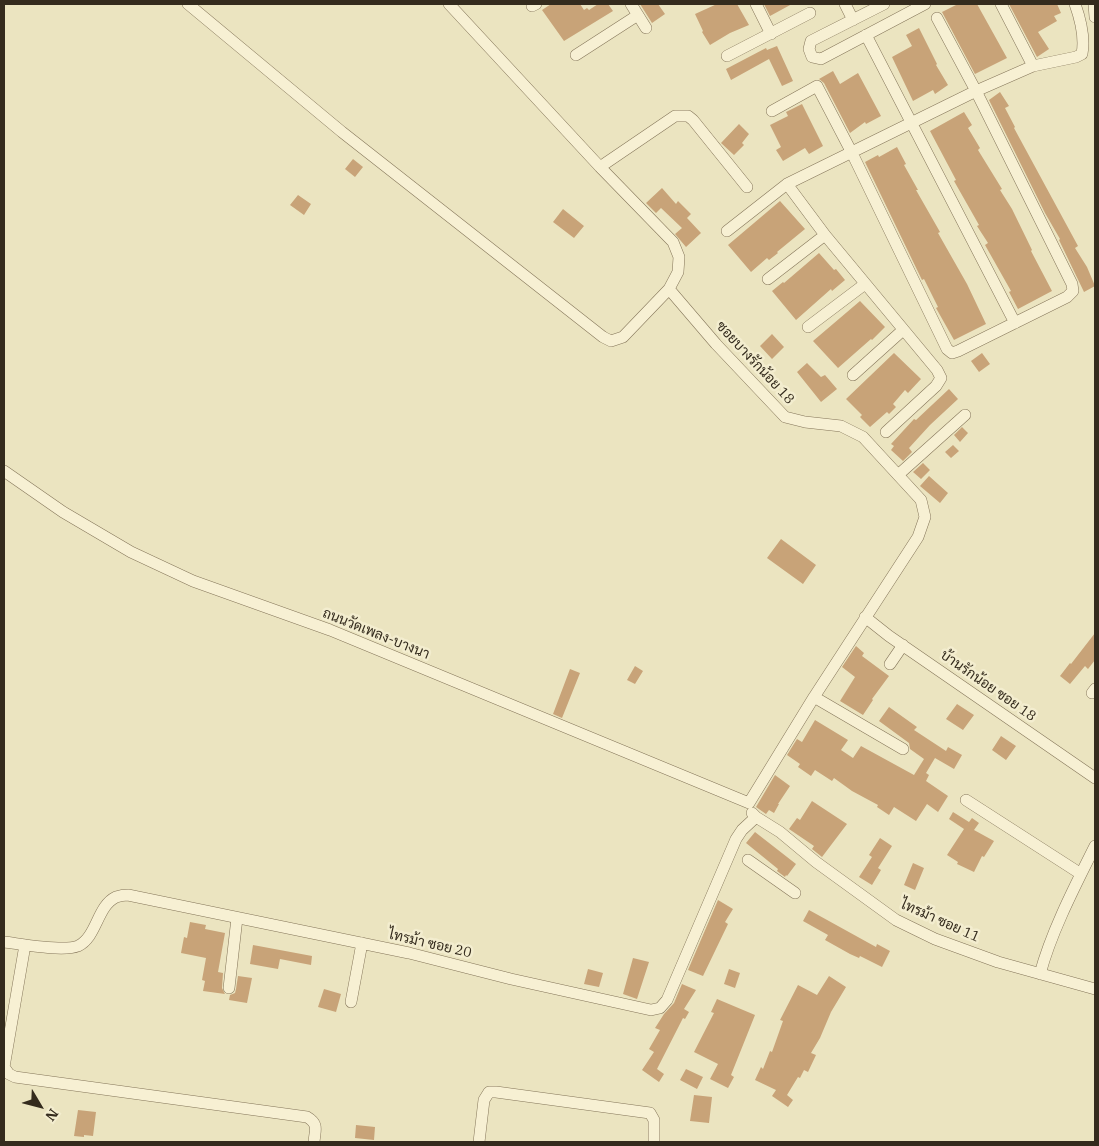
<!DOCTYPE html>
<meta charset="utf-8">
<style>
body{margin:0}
#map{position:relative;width:1099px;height:1146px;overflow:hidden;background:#ebe4c0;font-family:"IBM Plex Serif",serif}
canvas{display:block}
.frame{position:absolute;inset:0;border:5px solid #342b1d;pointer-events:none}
.north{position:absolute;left:15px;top:1081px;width:50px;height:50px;-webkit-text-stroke:4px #f3edcf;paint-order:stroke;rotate:127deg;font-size:14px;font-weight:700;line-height:20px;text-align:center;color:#342b1d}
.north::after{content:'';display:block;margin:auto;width:18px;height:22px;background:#342b1d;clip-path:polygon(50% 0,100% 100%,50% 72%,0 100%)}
</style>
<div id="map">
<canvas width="1099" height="1146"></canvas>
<div class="frame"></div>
<div class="north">N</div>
</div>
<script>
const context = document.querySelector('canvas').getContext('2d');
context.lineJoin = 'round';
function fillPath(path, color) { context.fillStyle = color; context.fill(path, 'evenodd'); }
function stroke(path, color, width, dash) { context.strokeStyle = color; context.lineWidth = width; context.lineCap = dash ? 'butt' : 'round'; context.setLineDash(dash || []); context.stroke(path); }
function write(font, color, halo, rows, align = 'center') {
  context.font = font + ' "IBM Plex Serif",Sarabun,serif'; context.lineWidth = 5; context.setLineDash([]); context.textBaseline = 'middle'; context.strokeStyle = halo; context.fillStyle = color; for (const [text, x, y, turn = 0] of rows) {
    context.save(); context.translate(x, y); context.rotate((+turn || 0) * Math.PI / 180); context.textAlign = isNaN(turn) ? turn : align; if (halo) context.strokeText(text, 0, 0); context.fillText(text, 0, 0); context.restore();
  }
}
fillPath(new Path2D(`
 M551 4H580L584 10 587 8 589 10 598 4H608L613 11 564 41 542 10Z
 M640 4H658L665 14 652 23Z
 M717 4H737L749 25 730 33 710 45 702 32 703 31 695 14Z
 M764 4H792L770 16Z
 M958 4H977L1007 58 975 74 942 12Z
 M1009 4H1057L1061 13 1054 16 1057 21 1038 32 1049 49 1037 57Z
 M919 28 937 64 936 65 948 85 935 94 933 90 913 101 892 57 912 46 906 35Z
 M777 46 793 81 782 86 769 59 731 80 726 69 766 48 767 50Z
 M833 71 840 84 858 73 881 116 866 124 865 122 850 133 824 83 819 79Z
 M1000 92 1009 106 1005 108 1015 127 1014 128 1078 246 1075 248 1087 267 1095 286 1084 292 1059 240 1060 239 1045 213 989 100Z
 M802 104 823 146 809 154 805 148 783 161 776 150 781 147 770 125 788 116 786 112Z
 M964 112 972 125 968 128 980 148 978 150 1002 189 1000 190 1012 209 1032 250 1031 251 1052 291 1018 309 1009 292 1011 291 985 245 988 243 977 226 979 225 954 181 956 180 930 131Z
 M739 124 749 134 742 143 744 145 734 155 721 143Z
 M897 147 906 164 904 165 918 190H916L940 232 938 233 967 284 986 324 954 340 936 308 938 307 924 279 922 280 921 278 865 162 878 155 879 157Z
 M353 159 363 167 355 177 345 169Z
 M662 188 676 204 678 201 691 214 687 218 701 233 686 247 675 234 682 228 661 208 656 213 646 203Z
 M298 195 311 204 304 215 290 205Z
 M780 201 805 229 777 252 778 253 769 260 767 258 751 272 728 245Z
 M563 209 584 226 574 238 553 222Z
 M819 253 834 270 836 269 845 280 832 291 831 289 796 320 772 291 783 282 784 283Z
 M860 301 885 327 872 340 871 339 838 368 813 341Z
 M772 334 784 347 772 359 760 346Z
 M894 353 921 379 908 393 905 390 893 404 896 407 889 414 887 412 870 427 860 417 862 415 846 399Z
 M982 353 990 364 979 372 971 361Z
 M807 363 821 377 825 375 837 389 821 402 797 372Z
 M949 389 958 399 930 425 909 448 912 452 903 461 891 450 894 446 891 444 914 419 916 420Z
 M962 427 968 433 960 442 954 435Z
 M953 445 959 451 951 458 945 452Z
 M923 463 930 470 921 479 913 472Z
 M929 476 948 493 940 503 920 486Z
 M781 539 816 565 803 584 767 558Z
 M1095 633V660L1088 669 1085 666 1070 684 1060 676 1070 663 1071 664Z
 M856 646 864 653 862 656 889 676 872 699 873 700 863 715 840 701 855 677 842 667Z
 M635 666 643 671 635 684 627 680Z
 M570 669 580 673 562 718 553 714Z
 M957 704 974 715 963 730 946 719Z
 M889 707 917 727 914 730 946 751 948 747 962 755 954 769 935 758 926 773 929 775 926 781 948 796 938 812 927 804 916 821 894 807 889 815 877 807 878 805 852 791 834 778 832 781 815 770 811 776 798 767 800 764 787 755 797 739 802 742 815 720 848 740 841 750 853 758 861 746 914 775 924 759 910 749 909 743 879 721Z
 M1001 736 1016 746 1006 760 992 750Z
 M775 775 790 786 778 804H779L774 813 769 810 766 814 756 807Z
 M812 801 847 824 822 857 812 849 814 846 789 829 797 818 800 820Z
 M953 812 969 822 972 818 979 823 974 830 994 841 984 857 982 856 974 872 957 864 958 862 947 855 964 829 949 819Z
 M755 832 796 864 787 876 786 875 785 877 777 871 778 869 746 843Z
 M880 838 892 846 878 868 881 870 872 885 859 877 872 857 869 855Z
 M913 863 924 868 915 890 904 885Z
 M718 900 733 909 725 922 728 924 703 976 688 970Z
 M809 910 876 947 877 944 890 951 882 967 860 956 859 958 850 954 825 940 828 935 803 921Z
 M190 922 206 925 205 929 225 933 218 972 223 973 222 988 225 994 203 991 205 981 202 980 206 958 181 953 184 937 187 938Z
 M253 945 312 956 311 965 280 959 278 969 250 964Z
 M633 958 649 962 637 999 623 994Z
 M588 969 603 973 599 987 584 984Z
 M729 969 740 973 735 988 724 984Z
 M238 976 252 978 247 1003 229 1000 230 995 235 993 236 989Z
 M829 976 846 987 831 1012 820 1038 811 1053 816 1055 808 1072 804 1070 800 1078 798 1077 787 1095 793 1100 788 1107 772 1096 776 1090 755 1080 761 1067 763 1069 770 1051 772 1052 783 1021 780 1020 798 985 817 995Z
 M682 984 696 990 684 1009 689 1012 685 1019 683 1018 657 1069 664 1074 659 1082 642 1070 654 1052 649 1049 660 1030 655 1028 664 1014 674 1003Z
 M324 989 341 994 336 1012 318 1007Z
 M717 999 755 1015 731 1075 734 1077 728 1088 710 1079 718 1064 694 1052 714 1013 711 1012Z
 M686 1069 703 1077 697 1089 680 1080Z
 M694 1095 712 1097 709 1123 690 1121Z
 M78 1110 96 1112 93 1136 84 1135V1137L74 1136Z
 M356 1125 375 1127 374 1140 355 1138Z`), '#c8a378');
const minor = new Path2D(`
 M188 4 342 132 603 337 611 341 623 337 669 289 678 272 679 257 673 242 600 167 449 4
 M631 4 646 28
 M756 4 771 34
 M845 4 853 20
 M884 4 811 41 809 49 812 57 821 59 925 4
 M1001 4 1033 66
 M1094 4 1095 17
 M532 6 536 4
 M866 35 1015 323
 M576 55 638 15
 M727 56 810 13
 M772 111 817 86 852 153 947 349 952 353 958 351 1067 297 1073 291 1072 284 976 91 937 18
 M600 167 675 116H688L693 120 747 187
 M787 184 825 235 937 370 941 378 936 386 886 432
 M727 231 787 184 976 91 1033 66 1076 57 1082 54C1085 38 1080 18 1075 4
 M768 279 825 235
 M669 289 716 344 785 417 805 422 841 426 863 437 921 500 925 517 918 537 814 697 749 803
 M808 327 865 284
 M853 375 903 330
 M4 471 63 512 131 552 193 581 330 630 749 803
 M898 475 965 415
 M865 617 889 636 1095 778
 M890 664 903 645
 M1092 693 1095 689
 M814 697 903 749
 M966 800 1081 874
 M752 813 756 817 780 832 816 862 896 920 935 939 998 962 1095 989
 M748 860 795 893
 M4 942C21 944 63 952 78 946 97 937 97 906 116 897 119 896 124 895 128 895L409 953 511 979 651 1010 660 1008 667 1000 736 839 742 830 756 817
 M25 945 4 1067 9 1074 15 1077 307 1117C319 1124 315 1130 314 1142
 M1040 974C1051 932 1076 884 1095 846
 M229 988 237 918
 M351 1002 362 943
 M479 1142 484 1100 489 1092H496L650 1113 654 1120V1142`);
stroke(minor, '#847559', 12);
stroke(minor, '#f7f0d3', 11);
write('14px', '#342b1d', '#f3edcf', [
 ["ซอยบางรักน้อย 18",755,363,47],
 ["ถนนวัดเพลง-บางนา",376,634,22],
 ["บ้านรักน้อย ซอย 18",988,686,35],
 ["ไทรม้า ซอย 11",940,921,24],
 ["ไทรม้า ซอย 20",430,944,13]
]);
</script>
